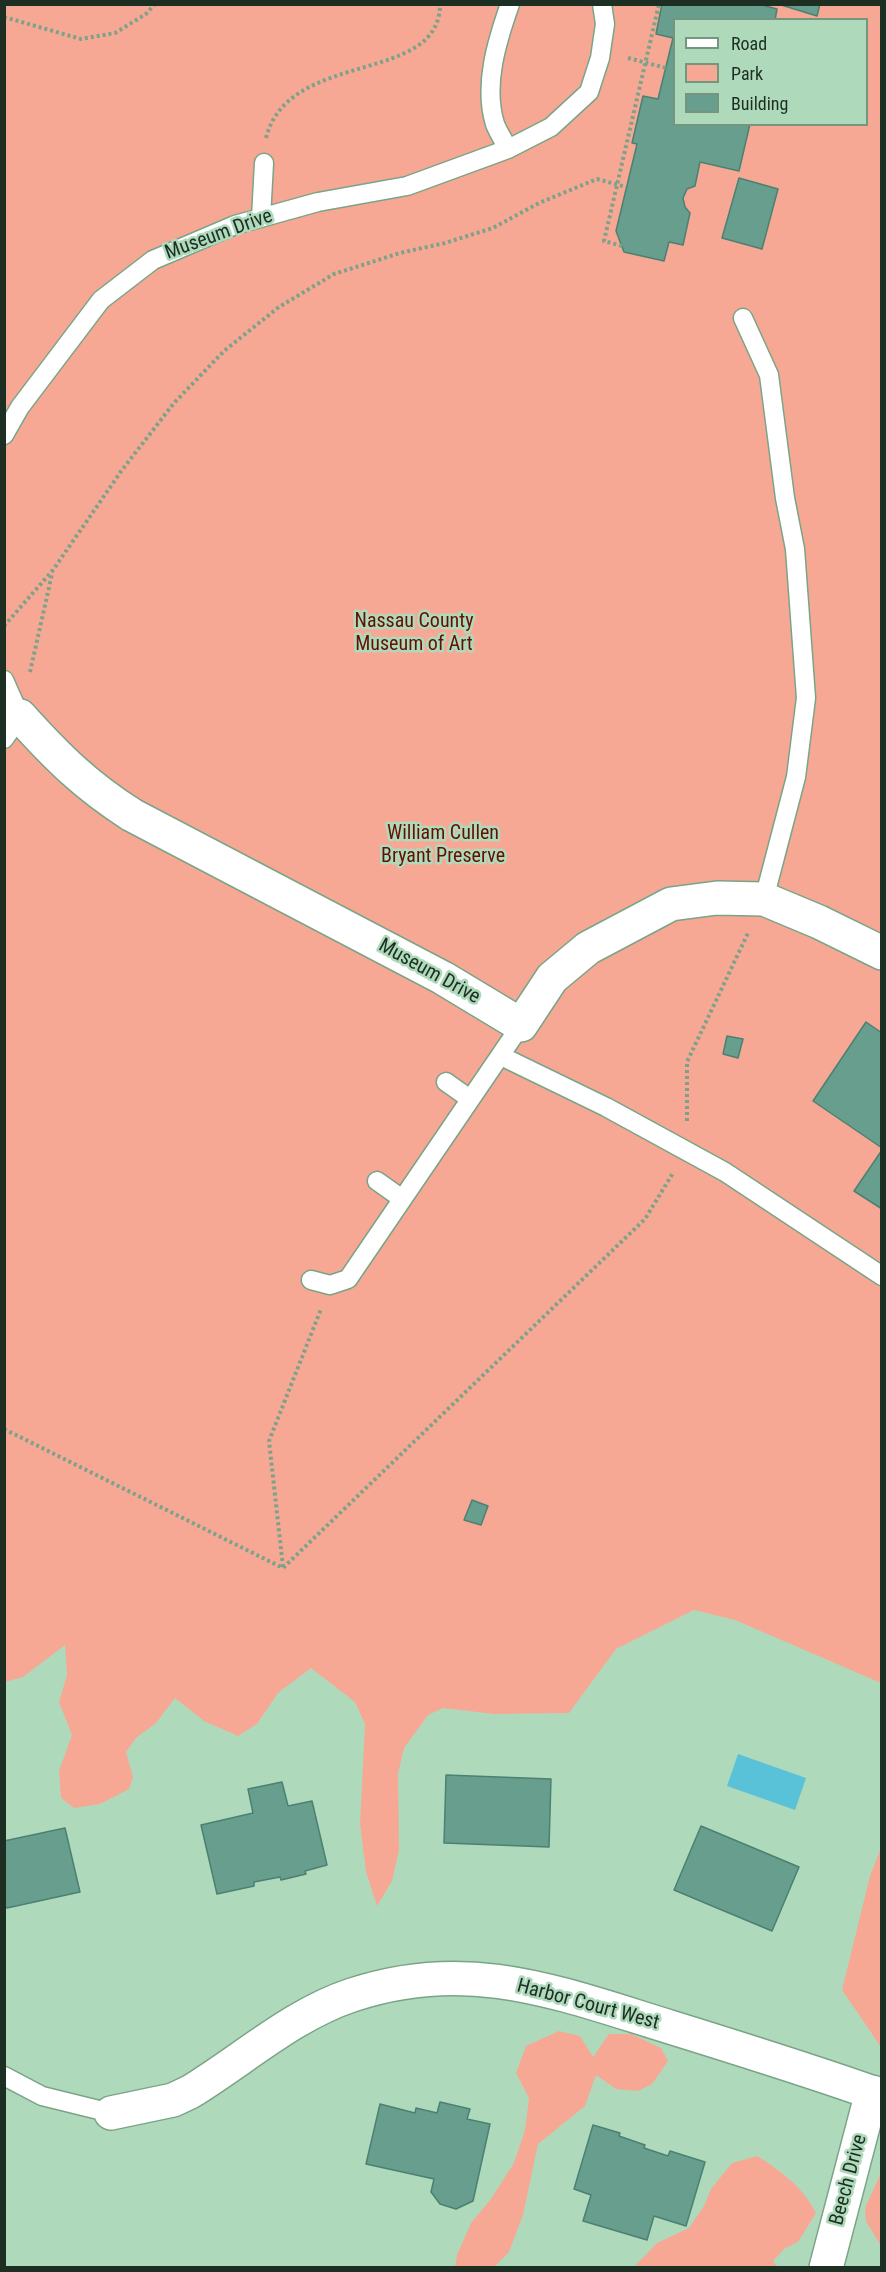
<!DOCTYPE html>
<style>
body{margin:0}
#map{position:relative;width:886px;height:2272px;overflow:hidden;background:#aedabb;font-family:"Roboto Condensed",sans-serif}
canvas{display:block}
.frame{position:absolute;inset:0;border:6px solid #1d2e22;pointer-events:none}
.legend{position:absolute;left:673px;top:18px;width:195px;height:108px;box-sizing:border-box;background:#aedabb;border:2px solid #74957e;margin:0;padding:8px 10px;list-style:none;font-size:18px;color:#1d2e22}
.legend li{display:flex;align-items:center;gap:12px;height:30px}
.legend b{width:30px;border:2px solid #74957e}
</style>
<div id="map">
<canvas width="886" height="2272"></canvas>
<div class="frame"></div>
<ul class="legend">
<li><b style="height:8px;background:#fff"></b>Road</li>
<li><b style="height:16px;background:#f7a894"></b>Park</li>
<li><b style="height:16px;background:#679e8e"></b>Building</li>
</ul>
</div>
<script>
const context = document.querySelector('canvas').getContext('2d');
context.lineJoin = 'round';
function fillPath(path, color) { context.fillStyle = color; context.fill(path, 'evenodd'); }
function stroke(path, color, width, dash) { context.strokeStyle = color; context.lineWidth = width; context.lineCap = dash ? 'butt' : 'round'; context.setLineDash(dash || []); context.stroke(path); }
function write(font, color, halo, rows, align = 'center') {
  context.font = font + ' "Roboto Condensed",sans-serif'; context.lineWidth = 5; context.setLineDash([]); context.textBaseline = 'middle'; context.strokeStyle = halo; context.fillStyle = color; for (const [text, x, y, turn = 0] of rows) {
    context.save(); context.translate(x, y); context.rotate((+turn || 0) * Math.PI / 180); context.textAlign = isNaN(turn) ? turn : align; if (halo) context.strokeText(text, 0, 0); context.fillText(text, 0, 0); context.restore();
  }
}
fillPath(new Path2D(`
 M4 5H881V1683L735 1620 694 1610 616 1649 569 1713 494 1714 443 1708 428 1715 404 1748 398 1774 399 1850 392 1881 377 1906 366 1872 360 1824 365 1724 355 1702 311 1668 278 1693 257 1724 238 1736 204 1721 175 1698 156 1723 136 1738 126 1752 133 1777 129 1789 100 1804 74 1808 61 1798 59 1771 72 1735 59 1702 67 1675 65 1645 23 1677 5 1682ZM674 20H866V124H674Z
 M881 1848V2047L842 1990 870 1876Z
 M559 2031 580 2036 593 2057 609 2034H631L661 2048 668 2061 652 2084 638 2091 616 2089 596 2075 585 2106 538 2144 523 2215 509 2252 494 2267H455L457 2255 471 2223 491 2199 514 2163 525 2130 529 2098 516 2073 526 2046Z
 M757 2156C781 2171 803 2187 816 2213L798 2242 784 2249 773 2261 777 2267H634L657 2243 689 2228 704 2206 711 2189 732 2163Z
 M881 2173V2246L866 2221 865 2208Z`), '#f7a894');
fillPath(new Path2D(`
 M738 1754 806 1778 795 1810 727 1786Z`), '#59c2d9');
const building = new Path2D(`
 M662 4H758L777 9 775 20H674V124H750L739 171 700 162 695 186 687 189 683 198 685 207 690 213 683 245 669 242 664 261 624 252 616 231 637 144 632 143 643 96 658 99 673 38 656 34Z
 M778 4H820L817 16Z
 M739 178 778 189 762 249 722 238Z
 M866 1022 882 1033V1148L813 1101Z
 M727 1036 743 1039 738 1058 723 1054Z
 M882 1150V1209L854 1191Z
 M472 1500 488 1506 481 1525 464 1520Z
 M446 1775 551 1779 549 1847 444 1843Z
 M282 1782 288 1806 312 1801 327 1865 305 1871 306 1874 281 1880 280 1877 254 1882V1886L217 1894 201 1825 253 1813 248 1789Z
 M701 1826 799 1867 772 1931 674 1890Z
 M65 1828 80 1892 7 1908 4 1905V1841Z
 M440 2102 470 2109 467 2119 490 2124 473 2201 456 2209 440 2204 431 2192 434 2179 366 2164 380 2104 415 2113 416 2108 437 2113Z
 M593 2125 620 2133 619 2136 645 2145 644 2148 668 2156 670 2151 705 2162 686 2226 654 2216 647 2240 583 2221 591 2195 574 2189Z`);
fillPath(building, '#679e8e');
stroke(building, '#4b8172', 1.5);
const lane = new Path2D(`
 M508 149C504 141 498 132 495 124 483 85 497 41 510 4
 M261 218 264 163
 M743 318 769 375 785 498 795 549 806 698 796 777 764 899
 M4 435 20 407 101 300 153 260 235 225 318 202 407 186 508 149 551 127 589 92 600 58 605 24 602 4
 M4 680 20 716 4 739
 M501 1056 606 1107 725 1172 882 1276
 M446 1082 470 1099
 M377 1181 401 1198
 M311 1280 330 1285 348 1279 521 1025
 M4 2076 42 2096 111 2113`);
const street = new Path2D(`
 M20 716C57 757 85 785 132 815L443 978 521 1025 552 978 588 948 671 904 717 898 764 899 819 922 882 953
 M111 2113 173 2100 190 2092C244 2059 292 2015 352 1995 469 1956 559 1993 670 2027 741 2049 812 2071 882 2096
 M826 2268 872 2092`);
stroke(lane, '#7aa487', 21);
stroke(street, '#7aa487', 36);
stroke(new Path2D(`
 M4 17 81 39 115 33 146 14 155 4
 M628 58 666 68
 M266 138C289 48 440 86 440 4
 M622 246 604 241 659 4
 M4 626 53 570 122 470 174 403 224 351 279 307 334 274 400 253 445 243 493 228 539 203 597 179 626 187
 M30 672 52 574
 M687 1121V1062L748 933
 M4 1429 283 1568 645 1219 673 1173
 M283 1567 269 1441 321 1309`), '#7ea289', 4, [3, 3]);
stroke(lane, '#fff', 18);
stroke(street, '#fff', 33);
write('20px', '#1d2e22', '#aedabb', [
 ["Museum Drive",219,235,-20],
 ["Museum Drive",429,972,29],
 ["Harbor Court West",588,2005,15],
 ["Beech Drive",849,2180,-75]
]);
write('20px', '#641000', '#aedabb', [
 ["Nassau County",414,622],
 ["Museum of Art",414,645],
 ["William Cullen",443,834],
 ["Bryant Preserve",443,857]
]);
</script>
